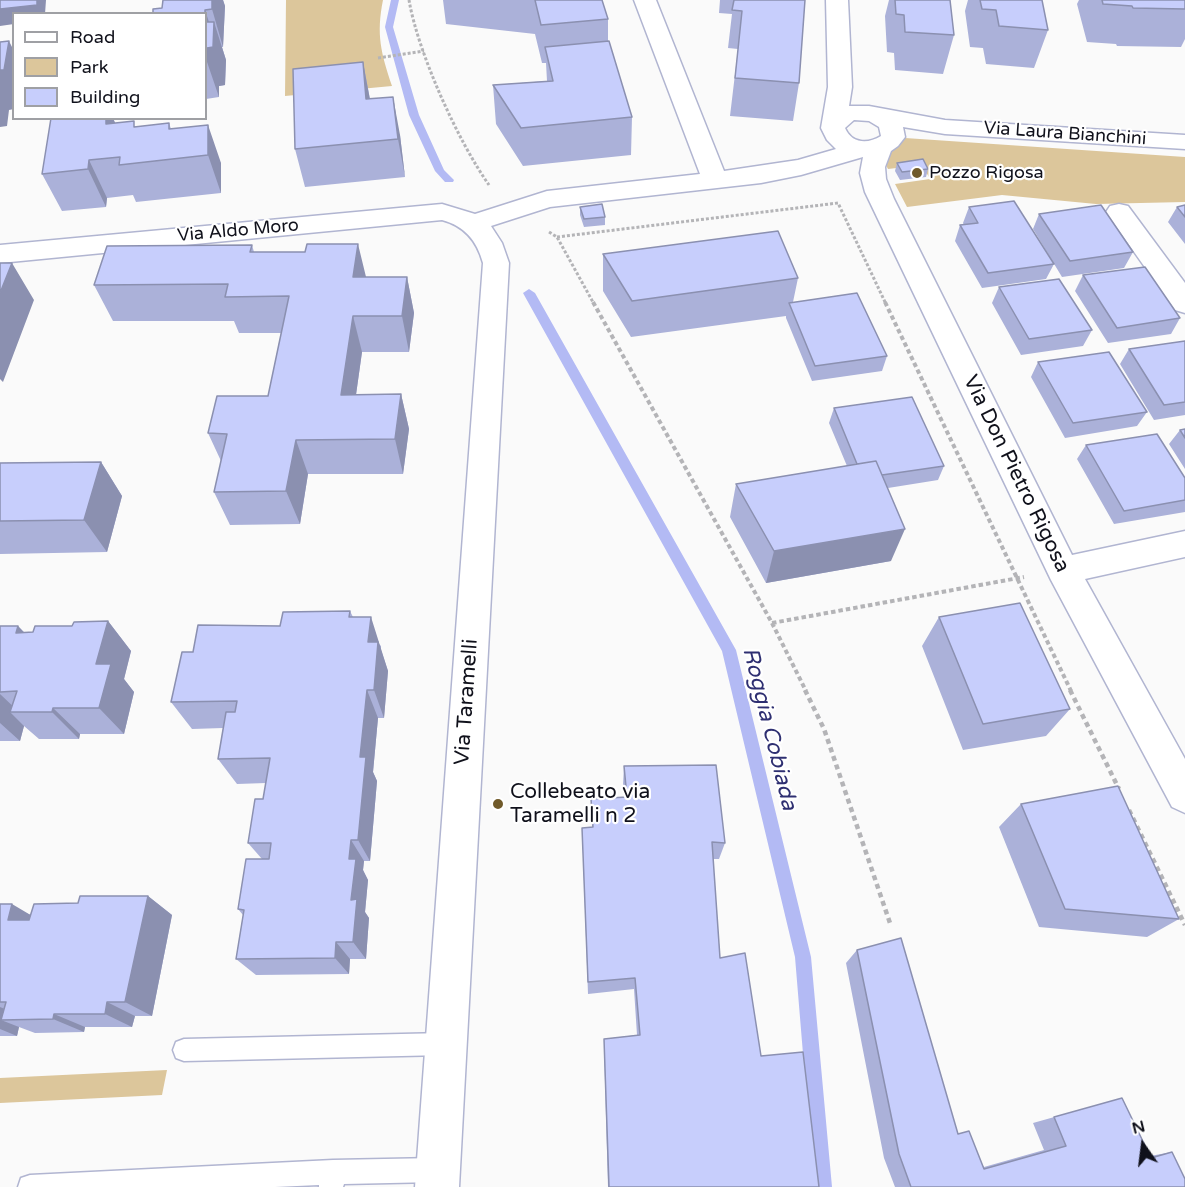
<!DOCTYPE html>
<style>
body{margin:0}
#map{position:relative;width:1185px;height:1187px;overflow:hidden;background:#fafafa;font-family:"Varela Round",sans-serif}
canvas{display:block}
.legend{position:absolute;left:12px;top:12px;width:195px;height:108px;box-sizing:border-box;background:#fff;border:2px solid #9fa0a4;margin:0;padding:8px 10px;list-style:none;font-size:18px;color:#10111b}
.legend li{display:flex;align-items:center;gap:12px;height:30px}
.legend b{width:30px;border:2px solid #9fa0a4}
.north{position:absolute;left:1113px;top:1115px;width:60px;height:60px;-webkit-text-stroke:4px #fff;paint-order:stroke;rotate:346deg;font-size:16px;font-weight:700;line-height:24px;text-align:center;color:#10111b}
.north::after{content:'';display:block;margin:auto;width:21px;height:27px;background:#10111b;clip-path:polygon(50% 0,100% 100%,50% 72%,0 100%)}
</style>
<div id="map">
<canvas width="1185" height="1187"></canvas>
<ul class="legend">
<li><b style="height:8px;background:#fff"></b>Road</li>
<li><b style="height:16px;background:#dcc69b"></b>Park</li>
<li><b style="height:16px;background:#c7cefc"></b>Building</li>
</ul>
<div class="north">N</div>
</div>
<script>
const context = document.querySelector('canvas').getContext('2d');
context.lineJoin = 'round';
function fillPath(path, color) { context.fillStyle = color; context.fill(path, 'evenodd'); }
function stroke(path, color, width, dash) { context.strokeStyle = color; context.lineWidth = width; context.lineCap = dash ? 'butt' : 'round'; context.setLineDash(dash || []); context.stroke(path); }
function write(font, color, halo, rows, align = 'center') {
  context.font = font + ' "Varela Round",sans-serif'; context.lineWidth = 4.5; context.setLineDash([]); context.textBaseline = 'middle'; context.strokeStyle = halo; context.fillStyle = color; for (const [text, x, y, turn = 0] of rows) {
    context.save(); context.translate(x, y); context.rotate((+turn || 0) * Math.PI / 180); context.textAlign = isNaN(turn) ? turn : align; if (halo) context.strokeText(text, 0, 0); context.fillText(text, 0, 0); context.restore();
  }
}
fillPath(new Path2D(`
 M286 0H383C376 35 381 53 392 86L285 96Z
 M905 138 1185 157V202L1096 204 1002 195 907 207 895 184 930 179 922 165 888 169 885 163 892 147Z
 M167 1070 162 1095 0 1103V1078Z`), '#dcc69b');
fillPath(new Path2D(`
 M391 0H399L393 27 419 115 444 170 454 180 453 182H445L435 171 409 115 385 27Z
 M529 289 535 293 736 650 811 957 832 1187H814L795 957 722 651 523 293Z`), '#b3baf4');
const service = new Path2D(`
 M445 1033 453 1036 456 1044 453 1052 445 1055 184 1061 176 1058 173 1050 176 1042 184 1039Z
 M436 1158 445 1161 448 1170 445 1179 436 1182 344 1184 343 1187H319V1185L275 1187H18L21 1178 30 1175 333 1160Z`);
const minor = new Path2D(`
 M634 0H656L724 171 798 160 836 149 827 140 821 128 828 87 826 0H848L852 87 849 106H869L945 120 1185 135V149L945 134 903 127 905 137 898 146 891 151 885 167 886 179 894 199 1072 555 1185 531V557L1085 579 1185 759V813L1172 807 1051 580 865 192 860 173 863 157 801 175 761 183 550 207 491 226 502 243 509 263 459 1187H415L483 263C477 241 465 226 442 220L0 263V245L442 204 475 214 547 191 700 174ZM854 120 869 121 879 127 881 136C868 144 852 144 845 128Z
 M1119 204 1128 206 1185 283V313L1175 310 1106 212 1110 206Z`);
stroke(service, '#b1b5d1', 3);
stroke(minor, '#b1b5d1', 3);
stroke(new Path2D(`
 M409 0C418 53 458 141 489 185
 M378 58 424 51
 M549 232 557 237 594 304
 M557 237 838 203 886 304`), '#b4b4b7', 3, [3, 2]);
stroke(new Path2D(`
 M593 302 772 623 806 691
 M885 302 1071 691
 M772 623 1024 577`), '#b4b4b7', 4, [4.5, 3]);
stroke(new Path2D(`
 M805 690 824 729 891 926
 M1070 690 1119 789
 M1129 810 1185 925`), '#b4b4b7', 4.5, [5, 4]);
fillPath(service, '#fff');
fillPath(minor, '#fff');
fillPath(new Path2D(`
 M163 0H223L225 6 223 47H222L226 60 225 85 219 86V97L206 99V14L162 8Z
 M443 0H602L608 19V41L632 117 631 155 523 166 496 124 493 85 547 81 546 63H542L535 34 446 24Z
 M720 0H805L799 83 793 121 730 116 738 49 728 48 732 14 719 13Z
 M889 0H950L954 35 943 74 895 70 894 53 887 52 885 16Z
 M968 0H1042L1048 30 1034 68 986 64 983 48 970 47 965 11Z
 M1079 0H1185V39L1181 47 1117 46 1116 44 1087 42 1077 4Z
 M363 62 370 99 400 135 405 177 305 187 295 149Z
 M113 118 115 123 137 127 169 123 171 129 221 163V193L136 202 133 195 107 198 106 207 62 211 42 174Z
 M897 163 928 169 926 177 900 180 895 171Z
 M1185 205V244L1168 222 1177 207Z
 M580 207 605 217V225L584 227 580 215Z
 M969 207 1054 264 1046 279 982 288 955 241 960 225H964L963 223Z
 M1039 214 1133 252 1124 268 1062 277 1033 229Z
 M252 245 254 252 366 277H407L414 313 409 352H362L356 395 401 394 409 429 403 474H308L300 524 230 525 214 492 221 461 208 433 268 396 281 333H239L234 321H113L94 285Z
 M603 254 798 278 793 302 887 356 882 371 812 381 786 318V316L631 337 603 291Z
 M1083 275 1180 318 1171 334 1108 343 1075 291Z
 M999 287 1092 330 1083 346 1021 355 992 303Z
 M1185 341V415L1154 420 1120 364 1129 349Z
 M1038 362 1147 412 1137 426 1065 438 1031 377Z
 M834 408 944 466 938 480 888 488 891 561 766 583 730 517 736 484 847 466 829 423Z
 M1185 429V469L1169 444 1180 430Z
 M1086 445 1185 478V512L1114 524 1077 459Z
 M101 462 122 496 107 552 0 554V463Z
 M350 611 353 617 381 646V650L388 671 384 718H378L373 772 377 781 370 861H364L363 870 368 880 365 912 369 918 366 959H350L349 974 256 975 236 959 243 915 238 909 262 859 248 843 263 799 266 783 237 784 218 759 223 728 192 729 171 702 280 626Z
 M939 617 1070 709 1046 736 963 750 922 646Z
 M108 621 131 651 124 679 134 692 124 734H80L79 739H39L24 726 20 741H0V626H18L24 632H33Z
 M624 766 725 843 719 859H713L720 958 761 1056 819 1187H608L604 1048V1039L637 1035 634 989 588 994 582 828 592 827 591 799 624 797 623 785Z
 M1021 804 1179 919 1147 937 1039 927 999 827Z
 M148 896 172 915 152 1016H135L132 1027H85L84 1032 35 1033 19 1027 17 1036H0V904L31 915 78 903Z
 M857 950 958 1134 984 1167 1044 1150 1033 1123 1122 1098 1150 1156 1172 1152 1185 1187H895L884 1158 846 963Z`), '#abb1d9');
fillPath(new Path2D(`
 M37 0H46L45 14H14V24L0 26V9Z
 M212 0H223L225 6 223 47 212 9Z
 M205 10 214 37V22L226 60 225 85 219 86V97L206 59Z
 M9 41 14 51V109L9 110 7 126 0 127V70Z
 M363 62 370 100 366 99Z
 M393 97 400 135 405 177 398 139Z
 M106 118H113L124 144 106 124Z
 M208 125 221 163V193L208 155Z
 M89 160 107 198 106 207 88 169Z
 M358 244 367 281 353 277Z
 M12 263 34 300 3 382 0 379V293Z
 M407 277 414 313 409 352 402 316Z
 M353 316 362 352 351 430 341 395Z
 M401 394 409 429 403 474 395 439Z
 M296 440 308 474 300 524 286 491Z
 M101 462 122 496 107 552 84 520Z
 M905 529 891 561 766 583 774 551Z
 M371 617 388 671 384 718 374 690 368 642Z
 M108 621 131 651 124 679 134 692 124 734 99 708 96 664Z
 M18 626 45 655 16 633Z
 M367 690 378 718 373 772 377 781 370 861 358 840 360 757Z
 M0 694 19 712H10L24 726 20 741 0 723Z
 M53 708 80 734 79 739 52 712Z
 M351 840 364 861 363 870 368 880 365 912 369 918 366 959 353 942 349 859Z
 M148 896 172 915 152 1016 125 1002Z
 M12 904 44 923 8 920Z
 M336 942 350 959 349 974 335 958Z
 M107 1002 135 1016 132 1027 105 1014Z
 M0 1007 22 1016 1 1020 19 1027 17 1036 0 1029Z
 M54 1014 85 1027 84 1032 53 1019Z`), '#8b90b0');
const building = new Path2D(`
 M0 0H37V5L0 9Z
 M163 0H212V9L205 10V14H153V9L162 8Z
 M535 0H602L608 19 541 25Z
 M734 0H805L799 83 735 78 742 11 732 10Z
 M895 0H950L954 35 905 32 904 15 896 14Z
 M980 0H1042L1048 30 999 26 996 10 982 9Z
 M1102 0H1185V9L1133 8 1132 6 1103 4Z
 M206 22H214L213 47 207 48 206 59Z
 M9 41 4 70H0V42Z
 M609 41 632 117 521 128 493 85 553 81 545 47Z
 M363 62 366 99 393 97 398 139 295 149 293 69Z
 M51 118H106V124L134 121V127L169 123V129L208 125V155L119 165 120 157 89 160 88 169 42 174Z
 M923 159 928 169 902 172 897 163Z
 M1014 201 1054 264 988 273 960 225 978 223 969 207Z
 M602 204 605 217 584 219 580 207Z
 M1101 205 1133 252 1070 261 1039 214Z
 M1185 205V217L1177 207Z
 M778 231 798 278 632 301 603 254Z
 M307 244H358L353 277H407L402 316H353L341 395 401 394 395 439 296 440 286 491 214 492 227 434 208 433 217 396H268L289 296 225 297 228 284 94 285 107 246 252 245 250 252H305Z
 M0 263H12L0 293Z
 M1145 267 1180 318 1117 328 1083 275Z
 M1059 279 1092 330 1029 339 999 287Z
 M857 293 887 356 815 366 789 303Z
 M1185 341V402L1164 405 1129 349Z
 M1109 352 1147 412 1073 423 1038 362Z
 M912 397 944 466 882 475 876 461 857 464 834 408Z
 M1185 429V438L1180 430Z
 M1157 434 1185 478V500L1124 511 1086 445Z
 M876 461 905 529 774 551 736 484Z
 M101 462 84 520 0 521V463Z
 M1020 603 1070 709 983 724 939 617Z
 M350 611 349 617H371L368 642H378L374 690H367L360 757H366L358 840H351L349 859H356L351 900 357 899 353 942H336L335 958 236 959 244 910 238 909 246 859H269L271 843H248L255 799H263L270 758 218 759 226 712H235L237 701 171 702 182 652H193L198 625 280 626 283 612Z
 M108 621 96 664H111L99 708H53L52 712H10L17 691 0 692V626H18L16 633 33 632 35 626H72L74 622Z
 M716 765 725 843 712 842 720 958 745 953 761 1056 803 1052 819 1187H609L604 1039 640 1035 635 978 588 982 582 828 593 827 591 799 627 797 624 766Z
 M1118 786 1179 919 1065 909 1021 804Z
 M80 896H148L125 1002H107L105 1014H54L53 1019 1 1020 6 1002H0V904H12L8 920H29L34 904 78 903Z
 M901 938 958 1134 969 1131 984 1169 1066 1146 1054 1117 1122 1098 1151 1158 1172 1152 1185 1179V1187H911L899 1154 857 950Z`);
fillPath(building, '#c7cefc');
stroke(building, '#8b90b0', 1.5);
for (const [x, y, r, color] of [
 [917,173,6,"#705a2a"],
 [498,804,6,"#705a2a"]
]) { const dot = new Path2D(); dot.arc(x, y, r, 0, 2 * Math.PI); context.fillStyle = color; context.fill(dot); stroke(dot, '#fff', 2); }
write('18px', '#10111b', '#fff', [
 ["Via Laura Bianchini",1065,134,4],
 ["Via Aldo Moro",238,231,-5]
]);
write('18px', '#10111b', '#fff', [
 ["Pozzo Rigosa",929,173]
], 'left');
write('21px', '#10111b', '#fff', [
 ["Via Don Pietro Rigosa",1016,474,64],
 ["Via Taramelli",467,702,-86]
]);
write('21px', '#10111b', '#fff', [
 ["Collebeato via",510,792],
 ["Taramelli n 2",510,816]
], 'left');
write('italic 22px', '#2e2f71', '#fff', [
 ["Roggia Cobiada",769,729,76]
]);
</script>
